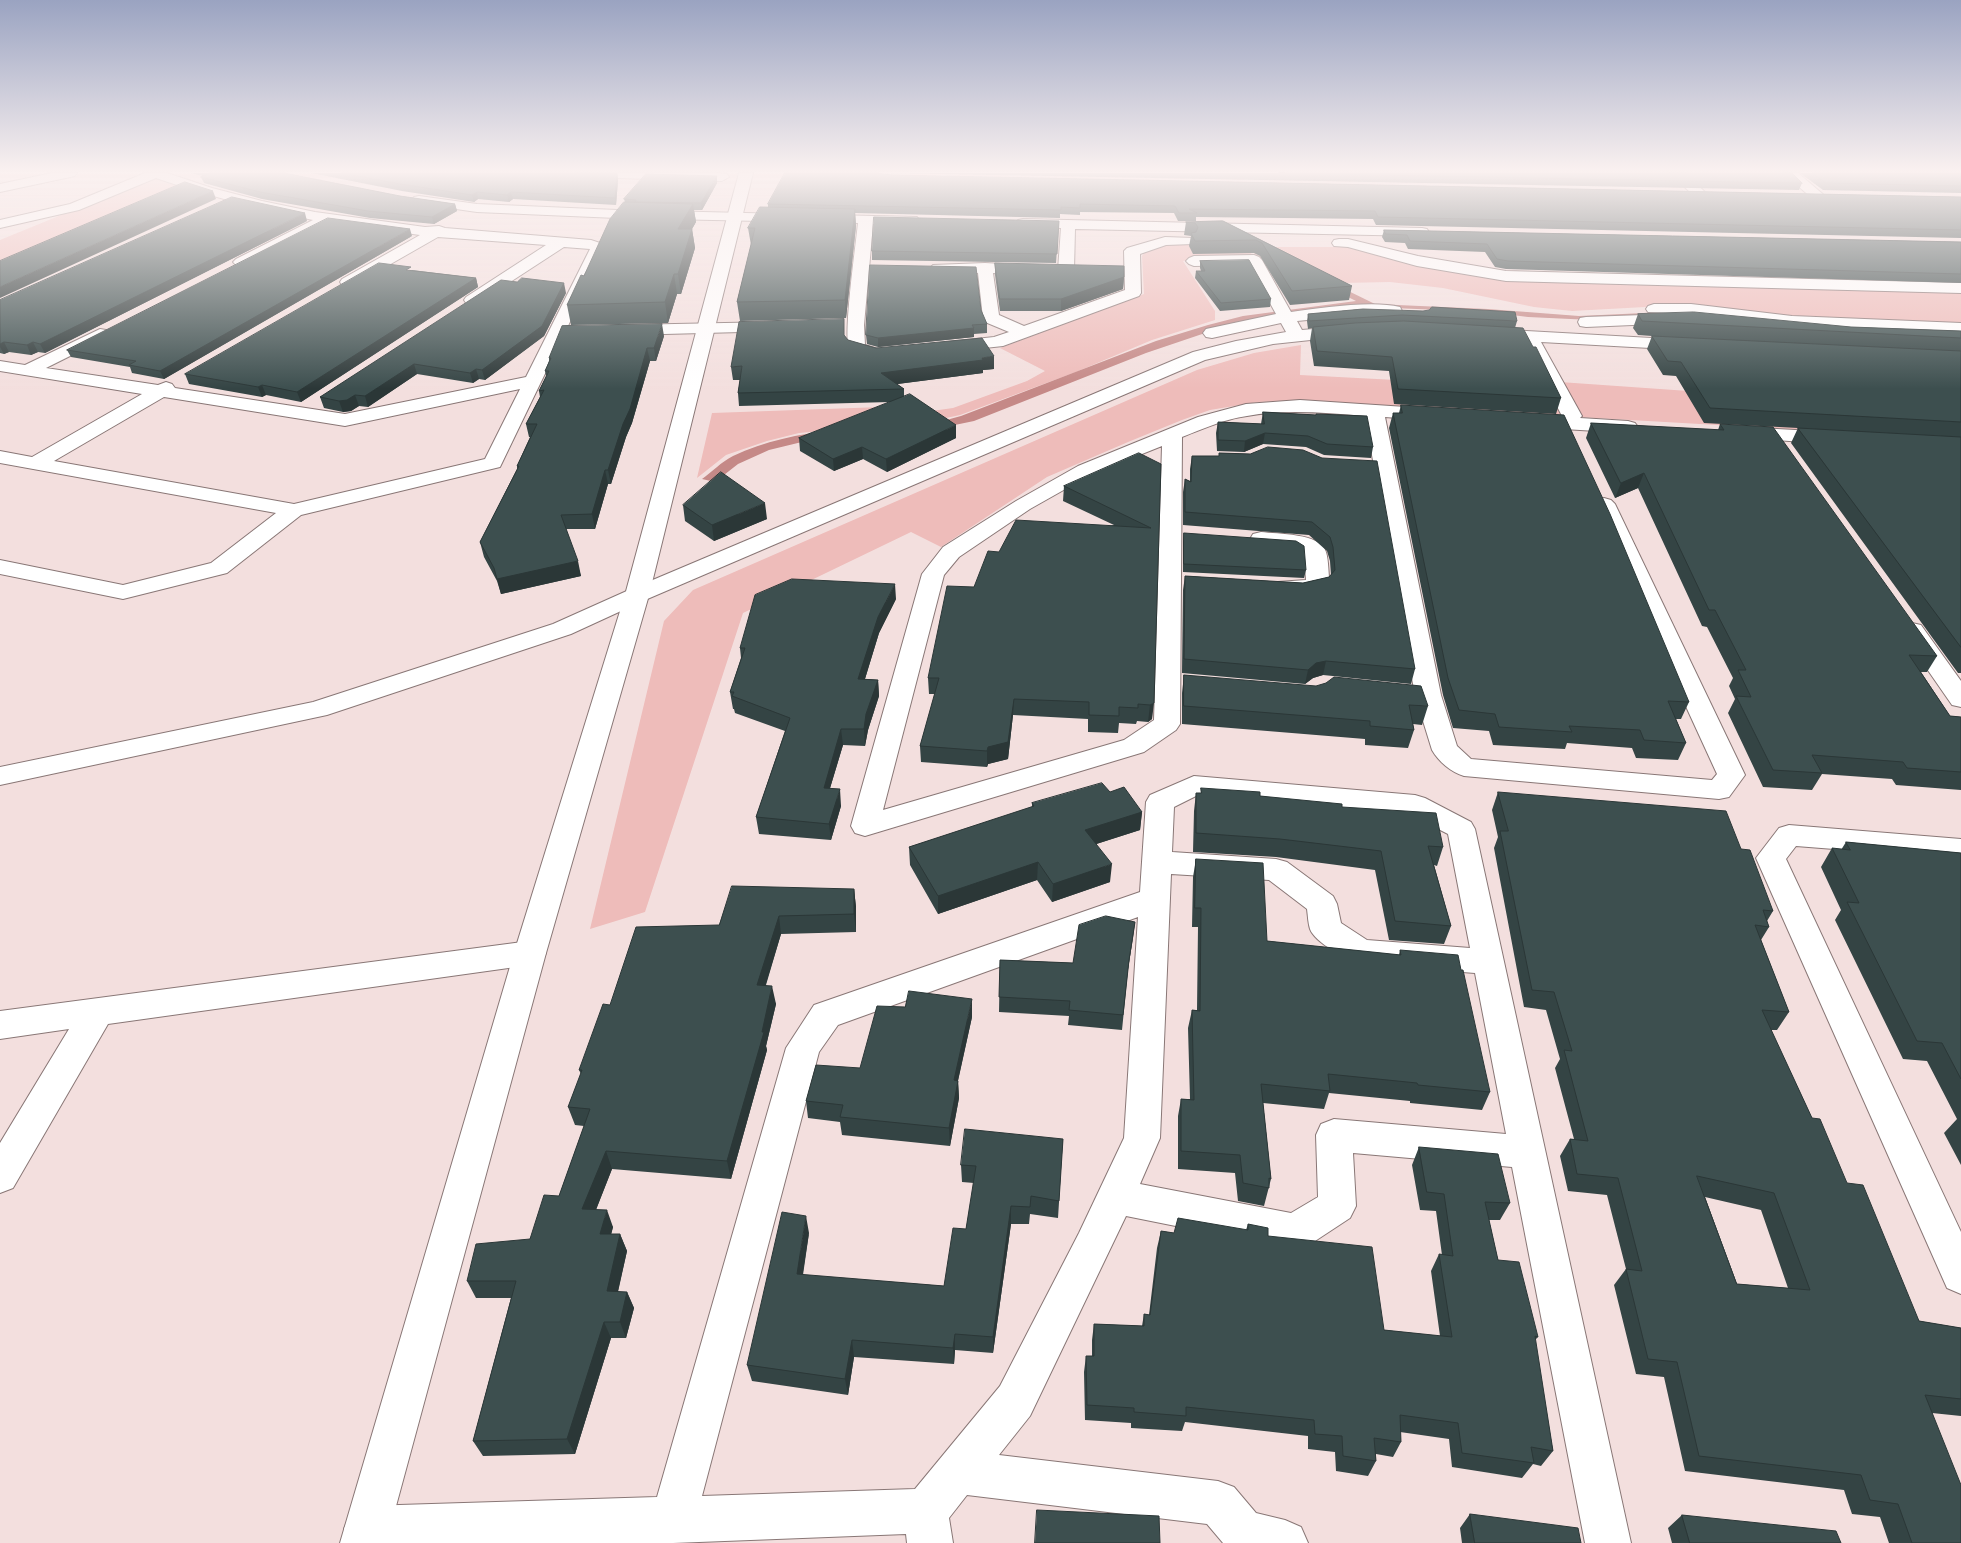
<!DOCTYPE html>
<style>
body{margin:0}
canvas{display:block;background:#f3dfde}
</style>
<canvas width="1961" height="1543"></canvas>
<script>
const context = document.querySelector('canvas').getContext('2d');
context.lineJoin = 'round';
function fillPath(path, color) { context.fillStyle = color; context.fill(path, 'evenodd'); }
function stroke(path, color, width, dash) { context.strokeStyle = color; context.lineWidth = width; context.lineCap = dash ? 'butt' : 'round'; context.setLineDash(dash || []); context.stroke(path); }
fillPath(new Path2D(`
 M159 179 183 189 0 267V240L147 180Z
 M1168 244 1244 247 1255 257 1183 261 1215 311V320L1152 340 1076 372 960 415 937 420 799 433 767 441 726 455 697 478 712 413 882 407 889 417 953 408 1027 381 1045 371 1000 348 1144 294 1142 256 1145 252Z
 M1247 247H1348L1511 280 1961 292V324L1804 319 1663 306 1572 311 1534 307 1443 288 1390 282 1341 283 1284 257H1258Z
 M1301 345 1300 375 1549 388 1562 417 1288 401 1258 402 1210 410 1182 420 1128 442 1047 477 941 547 911 532 743 613 645 912 590 929 664 621 693 590 1197 370 1254 353Z
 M1560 382 1874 404 1961 439 1578 417Z`), '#eebcba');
fillPath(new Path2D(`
 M1285 260 1375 304 1488 309 1579 316 1666 312 1692 313 1592 320 1528 317 1488 312 1369 307 1214 330 1146 353 974 421 945 427 806 441 769 450 738 464 715 482 702 479C712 472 721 462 733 456 796 426 871 428 939 422L961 416 1156 341 1208 325 1243 316 1356 301 1276 261Z`), '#c58987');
const minor = new Path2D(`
 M52 173H77L75 176 0 192V184Z
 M145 173H167L212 188 262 201 315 212 425 227 439 226 445 228 591 240 603 244 606 247 500 467 301 515 227 573 123 599 0 574V560L123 585 211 563 276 513 0 463V451L32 457 142 394 0 371V361L25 365 100 329 106 330 109 334 106 338 46 368 158 385 166 382 172 384 175 388 345 414 526 377 590 249 564 247 478 303H466L464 300 466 297 546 245 438 237 354 285H342L340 282 342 279 420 235 330 223 241 267 236 265 233 262 236 259 313 220C259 209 208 196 156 178L79 210 0 228V220L70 204ZM520 389 485 459 294 504 54 461 164 397 345 426Z
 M575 173H716L727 174 729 177 722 181 582 177Z
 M1670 173H1685L1706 193 1704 196H1694Z
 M1783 173H1798L1825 196 1818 200 1813 199Z
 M419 196 477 204 617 210 917 217 919 220 917 223 912 224H873L864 325 865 345 878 349H893L896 353 893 357 877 359 850 352C842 340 856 244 858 223L617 218 477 212 414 203 412 200 414 197Z
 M1023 219 1422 228 1427 229 1429 232 1427 235 1422 236 1075 229 1074 270 1072 273H1060L1058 270 1061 228 1018 226 1016 223 1018 220Z
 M1165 237 1193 238 1195 241 1193 244 1166 245 1140 254 1141 293 1139 296 1003 346 948 352 942 351 939 347 942 343 948 342 994 337 1009 332 985 322 983 318 978 273H938L933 271 930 268 933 265 985 263 1038 266 1041 269 1038 272 1033 274 993 273 999 315 1024 326 1125 290 1124 251 1127 248Z
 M1339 239H1348L1418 256 1506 271 1961 283V293L1506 281 1417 266 1348 247 1334 246 1332 243 1334 240Z
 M1254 255 1259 257 1262 260 1291 312C1321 308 1372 300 1400 307L1402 311 1400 315 1394 316H1348L1297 321 1302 330 1348 326 1354 327 1357 331 1354 335 1348 336 1273 344 1205 360 645 600 571 634 327 715 0 785V767L313 702 553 624 629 590 1193 352 1236 341 1286 332 1281 323 1212 338 1206 337 1203 333 1206 329 1276 314 1249 265 1194 266 1189 264 1186 261 1189 258 1194 256Z
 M1654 304H1691L1792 316 1961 323V333L1792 326 1691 314 1648 312 1646 309 1648 306Z
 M1673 314 1679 315 1681 319 1679 323 1586 327 1580 326 1578 322 1580 318 1586 317Z
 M775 322 781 323 783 327 781 331 625 335 619 334 617 330 619 326 625 325Z
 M1491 329 1687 340 1693 341 1696 345 1693 349 1687 350 1541 342 1582 416 1580 418 1628 421 1635 423 1638 427 1635 431 1628 433 1532 427 1525 425 1522 421 1525 417 1562 416 1523 341 1485 338 1482 334 1485 330Z
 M1300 400 1436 409 1443 411 1446 415 1443 419 1436 421 1385 417 1441 695 1457 746 1471 759 1712 780 1717 774 1593 504 1597 500 1604 498 1611 500 1615 504 1745 775 1729 797 1719 799 1464 776C1451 772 1439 762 1432 750L1415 695 1365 416C1326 413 1286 409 1247 416 1224 419 1203 429 1182 437L1180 724 1176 730 1144 752 865 836 855 833 851 826 922 574 943 547 1016 501 1078 466 1198 417 1246 404ZM1162 446 1154 720 1124 740 883 810 944 575 959 557 1030 509 1092 474Z
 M1741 427 1831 432 1838 434 1841 438 1838 442 1831 444 1734 437 1731 433 1734 429Z
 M1261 532C1277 534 1321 533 1326 552 1329 562 1328 574 1330 584L1326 589 1300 595 1278 592 1274 587 1278 582 1306 580 1304 554 1295 548 1253 544 1250 539 1253 534Z
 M1912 623 1921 625 1961 681V707L1952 705 1900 630 1903 625Z
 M1194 776 1415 795 1425 798 1471 822 1475 829 1631 1543H1585L1512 1167 1353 1153 1356 1206 1350 1218 1309 1245 1295 1250 1126 1216 1030 1416 999 1455 1218 1481 1234 1487 1256 1513 1285 1520 1301 1527 1308 1543H1223L1207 1524 967 1495 949 1518 953 1543H907L906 1534 673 1543H350L344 1529 351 1513 367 1506 657 1497 786 1048 814 1005 1140 892 1146 802 1150 795ZM1198 795 1409 814 1448 834 1470 948 1367 940 1341 923 1337 904 1333 896 1287 862 1276 859 1172 852 1174 807ZM1171 874 1269 880 1307 909C1308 916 1308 923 1310 929 1315 943 1348 960 1361 964L1475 973 1506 1134 1334 1119 1321 1124 1316 1135 1318 1197 1291 1213 1140 1184 1160 1138ZM1138 917 1124 1138 1079 1233 1000 1386 915 1489 702 1496 819 1052 838 1025Z
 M1789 825 1961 839V859L1796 846 1786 859 1961 1232V1294L1947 1288 1756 858 1779 828Z
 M530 941 541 944 546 953 541 962 530 965 108 1024 13 1188 0 1193V1143L69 1029 0 1039V1011Z`);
const tertiary = new Path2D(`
 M739 173H753L649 595 546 953 386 1543H340L514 953 625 595Z`);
stroke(minor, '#897776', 2);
stroke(tertiary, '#897776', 2);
fillPath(minor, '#fff');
fillPath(tertiary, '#fff');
fillPath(new Path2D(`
 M191 173H284L400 196 455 204 457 211 434 224 370 218 262 199 204 183 201 177 203 176Z
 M311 173H617L618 180 616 205 513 199 509 202 478 199 474 202 402 191Z
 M886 173H1792L1802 183 1799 190Z
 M1800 173H1961V193L1823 190Z
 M893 175 1961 197V238L1376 225 1373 219 1196 217V221H1178L1174 213 1080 212V215L1060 214V218L855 213 856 226 846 318 740 321 737 302 751 245 748 228 768 207V204Z
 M717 183 702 210H694L696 222 692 229 695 248 681 294H677L668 323 571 325 567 305 625 202 624 199Z
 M307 221 45 353 38 352 31 355 9 352 4 354 0 353V300Z
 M1059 221 1056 263 872 260V251Z
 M1223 221 1352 286 1349 300 1290 305 1260 256 1254 253 1193 254 1189 246 1191 236 1184 235 1186 222Z
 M1384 230 1961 242V283L1506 269 1495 267 1485 252 1408 249 1405 243 1385 242 1382 237Z
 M412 236 164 379 132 373 130 367 71 357 67 350Z
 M1200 261 1271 299 1270 307 1220 311 1195 278 1196 271H1201L1200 268Z
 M995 263 1124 277 1123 289 1061 311H1000L995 275Z
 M412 270 476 278 478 287 301 402 266 395 262 397 189 384 185 374Z
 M566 293 544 336 485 380 479 379 473 383 417 374 368 407 359 406 351 411 343 412 324 408 320 397Z
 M1363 309 1517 321 1515 328 1561 398 1556 414 1394 404 1389 371 1314 366 1310 341 1312 328 1308 329 1307 321 1308 314Z
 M981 310 987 324V333L974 334V337L878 347 867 344 866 335Z
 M1638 314 1851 327 1961 331V673H1958L1791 443 1798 428 1704 423 1676 376 1663 375 1647 349 1652 336 1638 335 1633 328Z
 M664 336 656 361H650L632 423 626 437 611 484H608L595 529H566L581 576 501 594 497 581 484 557 480 542 517 469V466L530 437H529L526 424 540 397 539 391 546 376 545 371 549 361V358Z
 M845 337 848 340 876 348 994 369 983 370V373L897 384 904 389V397L956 438 887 472 863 459 834 471 800 451 799 438 890 402 739 406 738 393 740 380H733L731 367Z
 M1401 405 1689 702 1681 719H1676L1686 743 1678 760 1636 758 1632 748 1567 743 1565 749 1493 745 1489 731 1453 728 1443 695 1389 428 1393 413H1399Z
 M1263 412 1316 415V414L1373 447 1371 458 1324 455 1306 447 1263 444 1244 452 1217 451 1216 433 1218 422 1261 424Z
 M1591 423 1718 430 1720 424 1937 656 1927 672H1921L1950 716 1961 717V790L1896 785 1892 779 1822 774 1812 790 1763 787 1728 713 1735 699 1729 686 1733 678 1707 627 1702 626 1638 488 1615 498 1586 438Z
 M1303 450 1415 669 1411 684 1323 675 1313 678 1305 684 1182 673 1183 590 1185 576 1303 583 1329 577 1331 575 1330 561 1327 551 1309 535 1183 525V492L1185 479 1190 481V469L1192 456H1219V453L1250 454Z
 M1161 464 1152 719 1148 722 1137 721 1136 724 1119 723 1118 733 1088 732V719L1013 715 1008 759 988 764 987 767 921 762 920 746 935 694H929L928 678 974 587 999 552 1114 525 1063 501 1064 486Z
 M683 505 767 519 714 541 685 521Z
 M1184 533 1306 570 1304 578 1183 572V542Z
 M896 599 879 633 865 679 878 680 879 696 868 730 865 746 843 745 830 788 841 806 831 840 759 834 756 817 785 731 735 713 734 709H733L730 692 741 658 740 648Z
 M1184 675 1428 706 1422 725 1413 724 1414 730 1408 748 1365 745V739L1182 724V693Z
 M1110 792 1142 812 1140 830 1096 844 1110 882 1052 902 1037 880 938 914 910 865 909 847 1032 807V803Z
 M1498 792 1741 849 1773 911 1767 921 1769 927 1761 940 1789 1012 1777 1030H1771L1812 1118 1919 1321 1961 1328V1416L1932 1413 1961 1543H1889L1880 1517 1852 1514 1844 1490 1685 1471 1664 1377 1636 1374 1614 1285 1626 1269 1607 1195 1568 1191 1560 1156 1570 1139H1574L1555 1068 1560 1059 1546 1010 1524 1007 1494 848 1498 837 1492 810ZM1705 1197 1761 1210 1788 1288 1737 1284Z
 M1196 793 1260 796 1342 807 1443 847 1437 866 1434 865 1451 926 1444 944 1389 940 1375 870 1276 857 1193 852 1194 811Z
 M1846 842 1961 853V1165L1944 1133 1957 1119 1927 1061 1903 1059 1835 920 1841 910 1821 867 1832 848 1841 850Z
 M1196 859 1267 941 1399 955 1400 950 1490 1092 1482 1110 1410 1103V1101L1329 1093 1324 1109 1263 1103 1271 1179 1264 1206 1238 1201 1235 1173 1178 1169V1116L1181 1099H1190L1188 1028 1192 1010H1197L1198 927H1192L1193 877Z
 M854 889 856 907V932L781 934 766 985 776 1004 766 1046 767 1050 731 1179 612 1169 596 1210 613 1227 611 1234H620L627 1251 618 1292H627L634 1308 626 1338H611L575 1454 483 1456 473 1441 511 1298H476L467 1281 530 1239 559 1196 584 1126 575 1125 568 1107 581 1074 579 1070 610 1005 719 925Z
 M1135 922 1128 970 1122 1030 1068 1025 1069 1016 999 1012 1000 960 1073 963Z
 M972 1017 958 1081 959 1098 950 1146 842 1135 840 1122 808 1118 806 1101 860 1068Z
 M1063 1139 1058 1218 1030 1214 1029 1224H1011L993 1353 955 1350 954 1364 854 1357 848 1395 752 1381 747 1365 809 1233 803 1275 944 1286 966 1229 974 1183 962 1182 961 1165Z
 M1419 1147 1510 1203 1500 1220H1489L1498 1260 1538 1337 1535 1340 1553 1451 1541 1466 1533 1464 1522 1478 1452 1467 1449 1439 1400 1432 1401 1442 1393 1457 1376 1454V1461L1368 1476 1336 1471 1335 1452 1308 1449V1436L1185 1422 1182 1431 1131 1428V1423L1085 1420 1084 1372 1086 1356H1092V1340L1094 1324 1142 1326 1144 1314 1149 1315 1157 1248 1161 1231 1174 1233 1246 1230 1248 1224 1268 1236 1384 1330 1440 1336 1431 1271 1439 1254 1442 1255 1436 1211 1420 1210 1412 1165Z
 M1470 1514 1581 1543H1462L1460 1528Z
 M1682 1515 1841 1543H1672L1668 1528Z`), '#344444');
fillPath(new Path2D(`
 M617 173 618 180 616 205 615 198Z
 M717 176V183L702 210 701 203Z
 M213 191 216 199 0 298V287Z
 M477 192 478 199 474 202 472 195Z
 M511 192 513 199 509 202 507 195Z
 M455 204 457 211 434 224 432 217Z
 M693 204 696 222 681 248 678 229Z
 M855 209 856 226 846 318 845 300Z
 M305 213 307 221 45 353 40 344Z
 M410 229 412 236 164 379 160 371Z
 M692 229 695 248 681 294 678 274Z
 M674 274 677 294 668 323 665 302Z
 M1124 277 1123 289 1061 311V299Z
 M476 278 478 287 301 402 297 392Z
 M564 283 566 293 544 336 485 380 482 370Z
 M662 324 664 336 656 361 654 348Z
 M974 328V337L878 347V338Z
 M4 342 9 352 4 354 0 347V344Z
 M33 342 38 352 31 355 27 345Z
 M647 348 650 361 632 423 626 437 611 484 608 470Z
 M994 356V369L983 370V373L882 386 881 373Z
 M414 364 417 374 368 407 365 396Z
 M476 369 479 379 473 383 470 373Z
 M262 385 266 395 262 397 258 387Z
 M355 395 359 406 351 411 343 412 339 401Z
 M956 425V438L887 472 886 459Z
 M1265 433 1263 444 1244 452 1245 441Z
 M862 447 863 459 834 471 833 459Z
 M605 470 608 484 595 529 592 514Z
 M1644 473 1638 488 1615 498 1621 483Z
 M765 503 767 519 714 541 712 525Z
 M578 561 581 576 501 594 497 579Z
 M895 584 896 599 879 633 860 695 858 679 878 617Z
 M1326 661 1323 675 1313 678 1305 684 1308 670 1316 663Z
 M878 680 879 696 868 730 865 746 864 729 866 714Z
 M1014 699 1013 715 1008 759 988 764 987 767V751L988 747Z
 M1154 703 1152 719 1148 722 1150 705Z
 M841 729 843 745 825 805 824 788Z
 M840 789 841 806 831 840 829 824Z
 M1142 812 1140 830 1084 848 1085 830Z
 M1038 862 1037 880 938 914V896Z
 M1112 864 1110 882 1052 902 1053 884Z
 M854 889 856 907V932L854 914Z
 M779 916 781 934 760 1003 757 985Z
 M1135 922 1133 938 1127 975 1129 960Z
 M772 986 776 1004 766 1046 767 1050 731 1179 727 1161 762 1032Z
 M972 999V1017L954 1098V1080Z
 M958 1081 959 1098 950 1146 949 1128Z
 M606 1151 612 1169 589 1227 582 1209Z
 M1011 1206V1224L993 1353V1337Z
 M607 1210 613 1227 607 1251 600 1234Z
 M806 1216 809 1233 800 1291 797 1274Z
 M620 1234 627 1251 614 1308 607 1291Z
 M627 1292 634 1308 626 1338 620 1322Z
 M604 1322 611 1338 575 1454 567 1439Z
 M955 1334V1350L954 1364 953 1348Z
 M852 1340 854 1357 848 1395 845 1379Z`), '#2b3737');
const building = new Path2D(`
 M211 173H284L400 196 455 204 432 217 368 211 260 192 201 177Z
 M342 173H617L615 198 511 192 507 195 477 192 472 195 400 184Z
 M785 173H875L893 175 1961 197V230L1378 217 1375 211 1189 209 1197 213H1179L1175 206 1080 204V208L1061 207V210L768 204Z
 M1279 173H1792L1802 183Z
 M1813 173H1961V186L1826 183Z
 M646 174 717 176 701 203 635 202 636 200 624 199Z
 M185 182 213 191 0 287V261Z
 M232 197 305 213 40 344 33 342 27 345 4 342 0 344V300Z
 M624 202 693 204 678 229H692L678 274H674L665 302 567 305 581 275 584 276 610 219Z
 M760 207 855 209 845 300 737 302 755 228H748Z
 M874 217 1059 221 1057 254 872 251Z
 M328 218 410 229 160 371 129 365 136 361 67 350Z
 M1223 221 1352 286 1292 291 1262 243 1256 240 1195 241 1191 233 1196 232 1198 227 1195 223 1186 222Z
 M1384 230 1961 242V274L1508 261 1497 259 1487 244 1410 241 1407 235 1386 234Z
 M1249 260 1271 299 1221 303 1196 271H1205L1200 261Z
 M379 263 411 267 406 270 476 278 297 392 262 385 258 387 185 374Z
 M995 263 1124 266V277L1061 299H1000Z
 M870 265 976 267 981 310 987 324 972 325 974 328 878 338 866 335Z
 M522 278 564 283 542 326 482 370 476 369 470 373 414 364 365 396 355 395 347 400 339 401 320 397 501 280 517 282Z
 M1432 307 1515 312 1517 321 1402 315 1309 321 1308 314 1363 309 1423 311 1429 310Z
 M1694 312 1851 327 1961 331V338L1642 321 1638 314Z
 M844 319V335L848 340 876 348 982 338 994 356 982 358 983 360 881 373 904 389 738 393 742 366 731 367 739 322Z
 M1404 321 1523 328 1533 347H1536L1561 398 1398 389 1392 357 1317 351 1313 327 1355 323Z
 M662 324 654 348H647L630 409 623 424 608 470H605L592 514 561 515 578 561 497 579 494 568 480 542 519 466H517L537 424H526L544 390 539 391 549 371H545L551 358H549L562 326Z
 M1652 336 1961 351V422L1710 408 1681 362 1668 361Z
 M910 394 956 425 886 459 862 447 833 459 799 438Z
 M1401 405 1564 415 1610 514 1689 702 1668 701 1686 743 1644 740 1640 730 1569 726 1572 732 1499 727 1495 714 1459 710 1448 678 1393 413H1402Z
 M1263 412 1316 415V414L1367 416 1373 447 1327 444 1308 436 1265 433 1245 441 1218 440V422L1264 424Z
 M1591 423 1724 430 1720 424 1773 427 1937 656 1909 655 1950 716 1961 717V772L1907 768 1903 762 1812 755 1822 773 1773 770 1736 696 1751 697 1738 670H1746L1715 610H1709L1644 473 1621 483Z
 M1798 428 1961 437V647Z
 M1268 447 1303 450 1322 458 1377 461 1415 669 1326 661 1316 663 1308 670 1184 659 1185 576 1303 583 1329 577 1335 570 1333 547 1330 537 1312 522 1185 512V479L1191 482 1192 456H1219V453L1250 454Z
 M1139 453 1161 464 1154 703 1150 705 1138 704V708L1119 707V716L1089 715V702L1014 699 1008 742 988 747 987 751 920 746 939 678H928L947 586 974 587 988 551 999 552 1016 520 1151 528 1064 486Z
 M721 472 765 503 712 525 683 505Z
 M1184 533 1296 541 1304 546 1306 570 1184 564Z
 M792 579 895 584 878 617 858 679 878 680 866 714 864 729H841L824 788 840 789 829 824 756 817 790 718 732 696 734 692H730L745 648H740L755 595Z
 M1184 675 1316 686 1326 683 1334 677 1421 686 1428 706 1409 705 1414 730 1370 726V721L1184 706Z
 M1102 783 1110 792 1124 787 1142 812 1085 830 1112 864 1053 884 1038 862 938 896 909 847 1034 806 1032 803Z
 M1201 788 1260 792V796L1342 804V807L1436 813 1443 847 1428 846 1451 926 1395 921 1381 851 1280 839 1196 833V793H1201Z
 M1498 792 1726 811 1741 849 1750 850 1773 911 1763 910 1769 927 1755 925 1789 1012 1762 1010 1812 1118 1820 1119 1847 1183 1863 1185 1919 1321 1961 1328V1399L1925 1395 1961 1485V1543H1912L1898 1504 1870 1500 1861 1475 1699 1456 1677 1362 1648 1359 1626 1269 1642 1271 1618 1178 1577 1174 1570 1139 1588 1141 1564 1050 1572 1051 1554 992 1532 990 1500 831H1508ZM1697 1176 1774 1193 1810 1290 1737 1284Z
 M1846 842 1961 853V1079L1942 1043 1917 1041 1847 902 1859 903 1832 848 1850 850Z
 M1196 859 1263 863 1267 941 1401 955 1400 950 1458 955 1461 970H1463L1490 1092 1418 1085 1417 1083 1328 1074 1330 1091 1261 1084 1271 1179 1269 1178V1188L1243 1183 1240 1155 1181 1151V1099L1194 1100 1192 1010 1200 1011 1201 908H1195Z
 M732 886 854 889V914L779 916 757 985 772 986 762 1032H764L727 1161 606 1151 582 1209 607 1210 600 1234H620L607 1291 627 1292 620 1322H604L567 1439 473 1441 516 1281H467L476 1244 530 1239 544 1195 559 1196 590 1109 568 1107 582 1070H579L603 1004 610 1005 636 927 719 925Z
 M1106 916 1135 922 1129 960 1123 1015 1069 1010 1070 1001 999 997 1000 960 1073 963 1079 925Z
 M909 991 972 999 954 1080 958 1081 949 1128 840 1117 843 1105 806 1101 816 1065 860 1068 877 1006 905 1007Z
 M965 1129 1063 1139 1059 1201 1031 1196 1030 1207 1011 1206 993 1337 955 1334 953 1348 852 1340 845 1379 747 1365 782 1212 806 1216 797 1274 944 1286 953 1228 966 1229 976 1166 961 1165Z
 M1419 1147 1498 1154 1510 1203 1485 1202 1498 1260 1519 1262 1538 1337 1535 1336 1553 1451 1531 1447 1534 1463 1462 1453 1458 1423 1400 1415 1401 1442 1374 1438 1376 1461 1343 1456 1342 1436 1315 1434 1314 1420 1186 1407V1416L1134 1412V1408L1087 1405 1086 1356H1094V1324L1144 1326V1314L1150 1315 1161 1231 1174 1233 1178 1218 1248 1230V1224L1268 1228V1236L1372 1247 1384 1330 1452 1337 1439 1254 1453 1256 1444 1194 1427 1192Z
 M1037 1510 1159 1516 1160 1543H1035Z
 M1470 1514 1578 1528 1581 1543H1475Z
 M1682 1515 1836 1531 1841 1543H1690Z`);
fillPath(building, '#3d4f4f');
stroke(building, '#2b3737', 1);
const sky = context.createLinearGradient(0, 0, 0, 389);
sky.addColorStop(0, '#9aa3c1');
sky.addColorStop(0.44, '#faf1f0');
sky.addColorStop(1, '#faf1f000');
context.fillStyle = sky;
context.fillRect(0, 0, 1961, 389);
</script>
